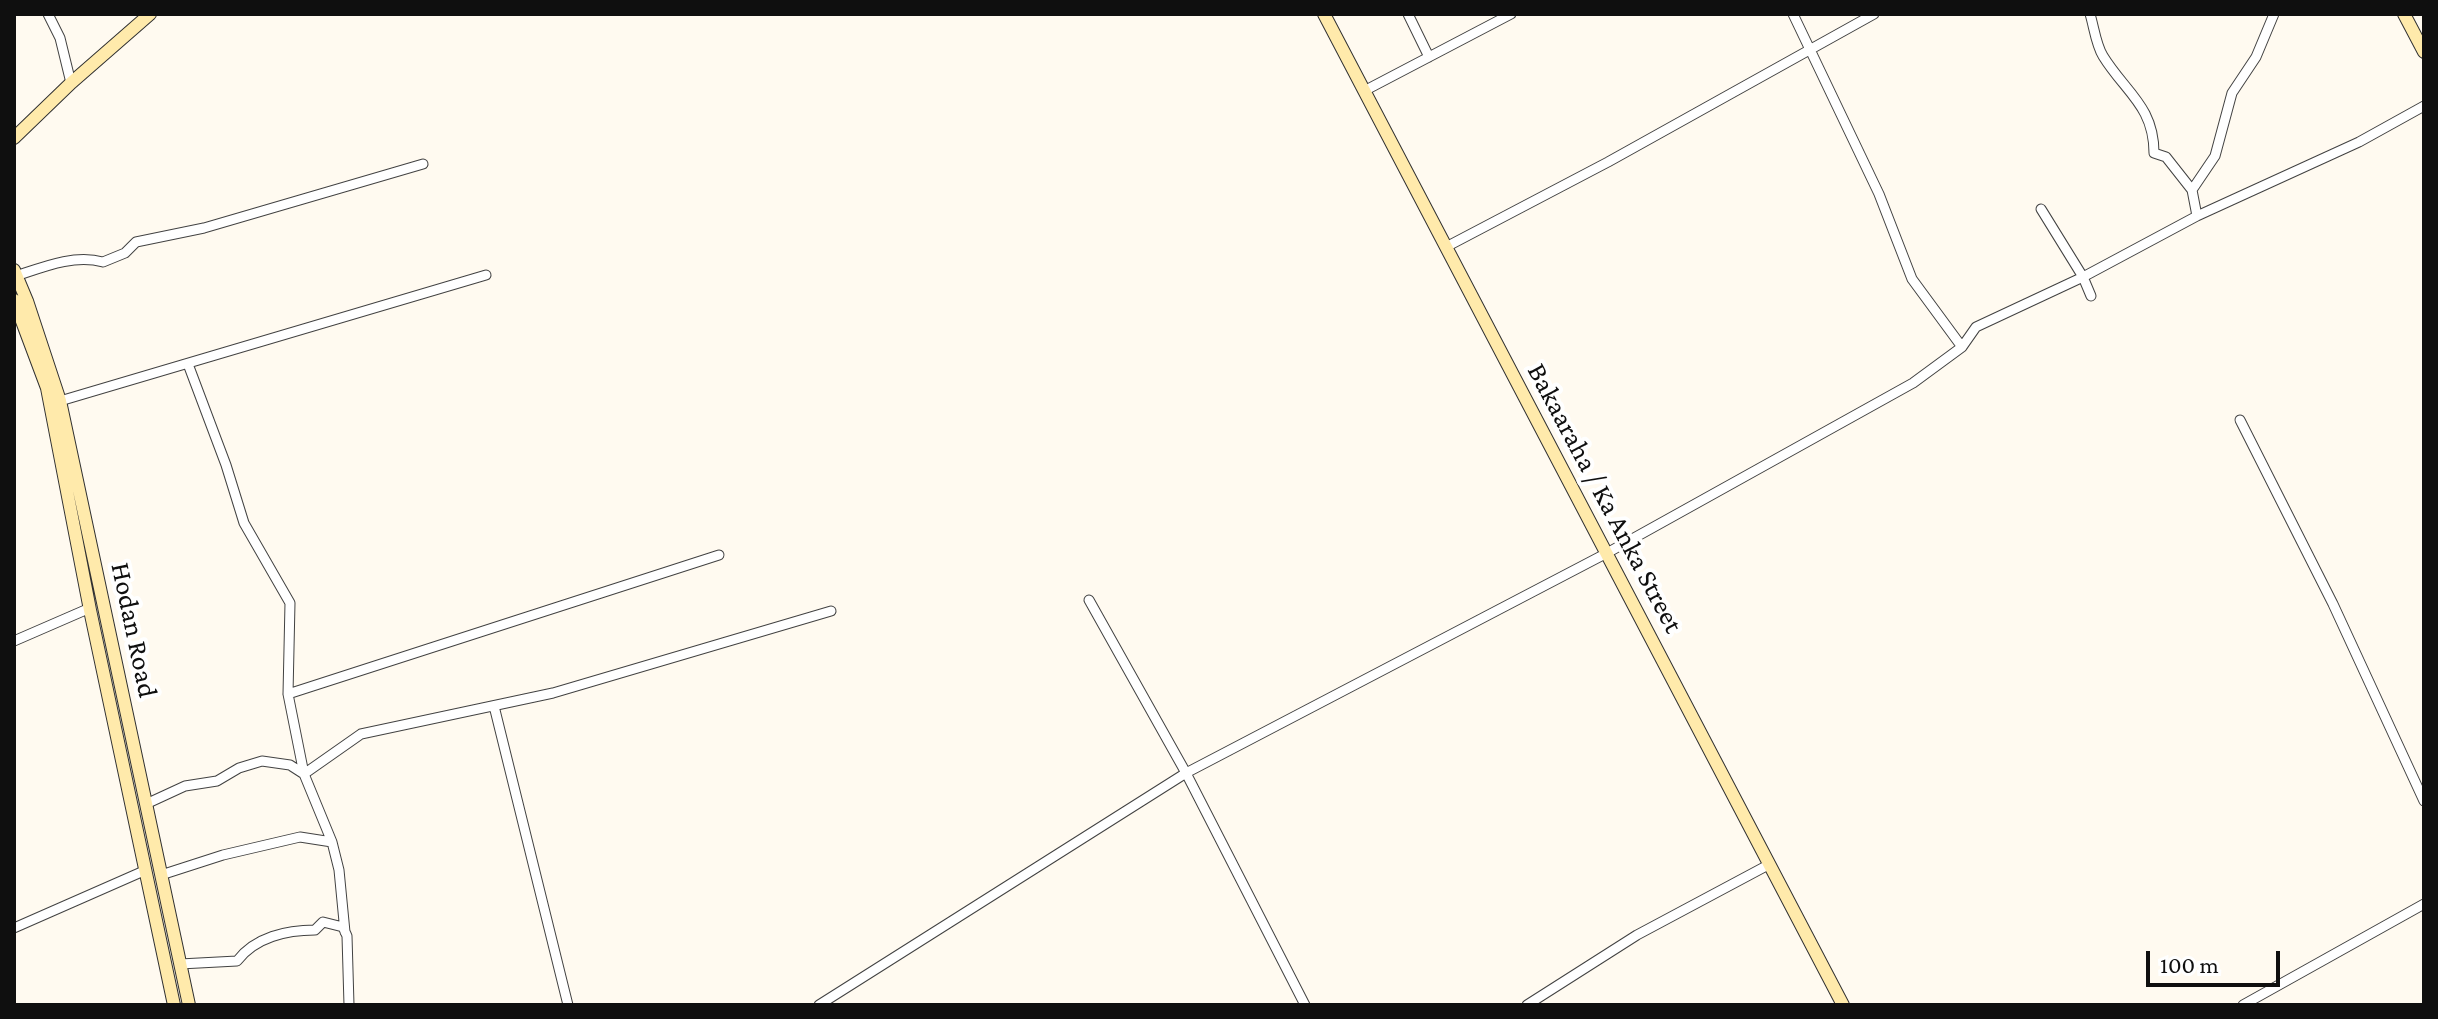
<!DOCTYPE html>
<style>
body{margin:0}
#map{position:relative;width:2438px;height:1019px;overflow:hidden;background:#fffaf0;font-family:"Crimson Pro",serif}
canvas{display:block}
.frame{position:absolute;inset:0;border:16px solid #0f0f0f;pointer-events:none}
.scale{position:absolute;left:2146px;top:951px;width:134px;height:36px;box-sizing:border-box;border:4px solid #0f0f0f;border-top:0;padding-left:10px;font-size:24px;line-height:28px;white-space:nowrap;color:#0f0f0f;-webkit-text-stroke:6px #fff;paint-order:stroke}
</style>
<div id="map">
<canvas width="2438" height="1019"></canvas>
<div class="frame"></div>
<div class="scale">100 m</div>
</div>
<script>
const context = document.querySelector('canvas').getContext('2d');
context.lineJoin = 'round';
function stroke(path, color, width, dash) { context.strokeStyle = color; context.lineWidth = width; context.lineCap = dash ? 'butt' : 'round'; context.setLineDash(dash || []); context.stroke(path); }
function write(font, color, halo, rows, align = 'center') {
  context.font = font + ' "Crimson Pro",serif'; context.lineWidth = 8; context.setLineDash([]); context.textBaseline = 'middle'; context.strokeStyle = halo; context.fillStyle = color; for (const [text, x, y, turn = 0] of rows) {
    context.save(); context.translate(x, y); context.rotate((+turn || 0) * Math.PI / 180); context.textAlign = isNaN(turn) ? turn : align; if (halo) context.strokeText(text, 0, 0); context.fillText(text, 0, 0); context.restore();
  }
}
const street = new Path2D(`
 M48 14 60 38 71 83
 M1408 14 1429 57
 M1793 14 1879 194 1912 279 1962 347
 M2090 14C2094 27 2096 45 2103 56 2125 92 2154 106 2154 153L2166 157 2192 190
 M1364 91 1511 14
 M2041 209 2083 277 2091 296
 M2197 216 2192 190 2215 156 2232 93 2256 57 2274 14
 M1446 247 1608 162 1874 14
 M16 276C43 267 74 254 103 262L125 253 136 242 204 228 423 164
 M188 364 226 465 244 523 290 603 288 694 304 774 361 734 553 693 831 611
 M60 401 486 275
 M2240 420 2333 604 2424 801
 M1089 600 1186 773 1305 1005
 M14 641 90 608
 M288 694 719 555
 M494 706 568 1005
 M146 804 185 786 217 781 239 768 262 761 290 765 304 774 332 842
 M161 875 223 855 300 837 332 842 339 870 345 932
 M14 928 146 870
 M180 964 237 961C255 937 287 930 315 930L323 922 343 927 347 936 349 1005
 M819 1005 1186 773 1607 553 1913 383 1962 347 1976 327 2083 277 2197 216 2359 142 2424 106
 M1527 1005 1637 935 1770 864
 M2243 1005 2424 904`);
const secondary = new Path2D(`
 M1324 14 1843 1005
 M2404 14 2424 52
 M14 138 71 83 150 14
 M14 270 27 301 60 401 189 1005
 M14 300 47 388 90 610 174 1005`);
stroke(street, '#424242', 11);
stroke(secondary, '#313131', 14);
stroke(street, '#fff', 9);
stroke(secondary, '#ffeaab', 12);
write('28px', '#0f0f0f', '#fff', [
 ["Bakaaraha / Ka Anka Street",1605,498,62],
 ["Hodan Road",134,630,78]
]);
</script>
